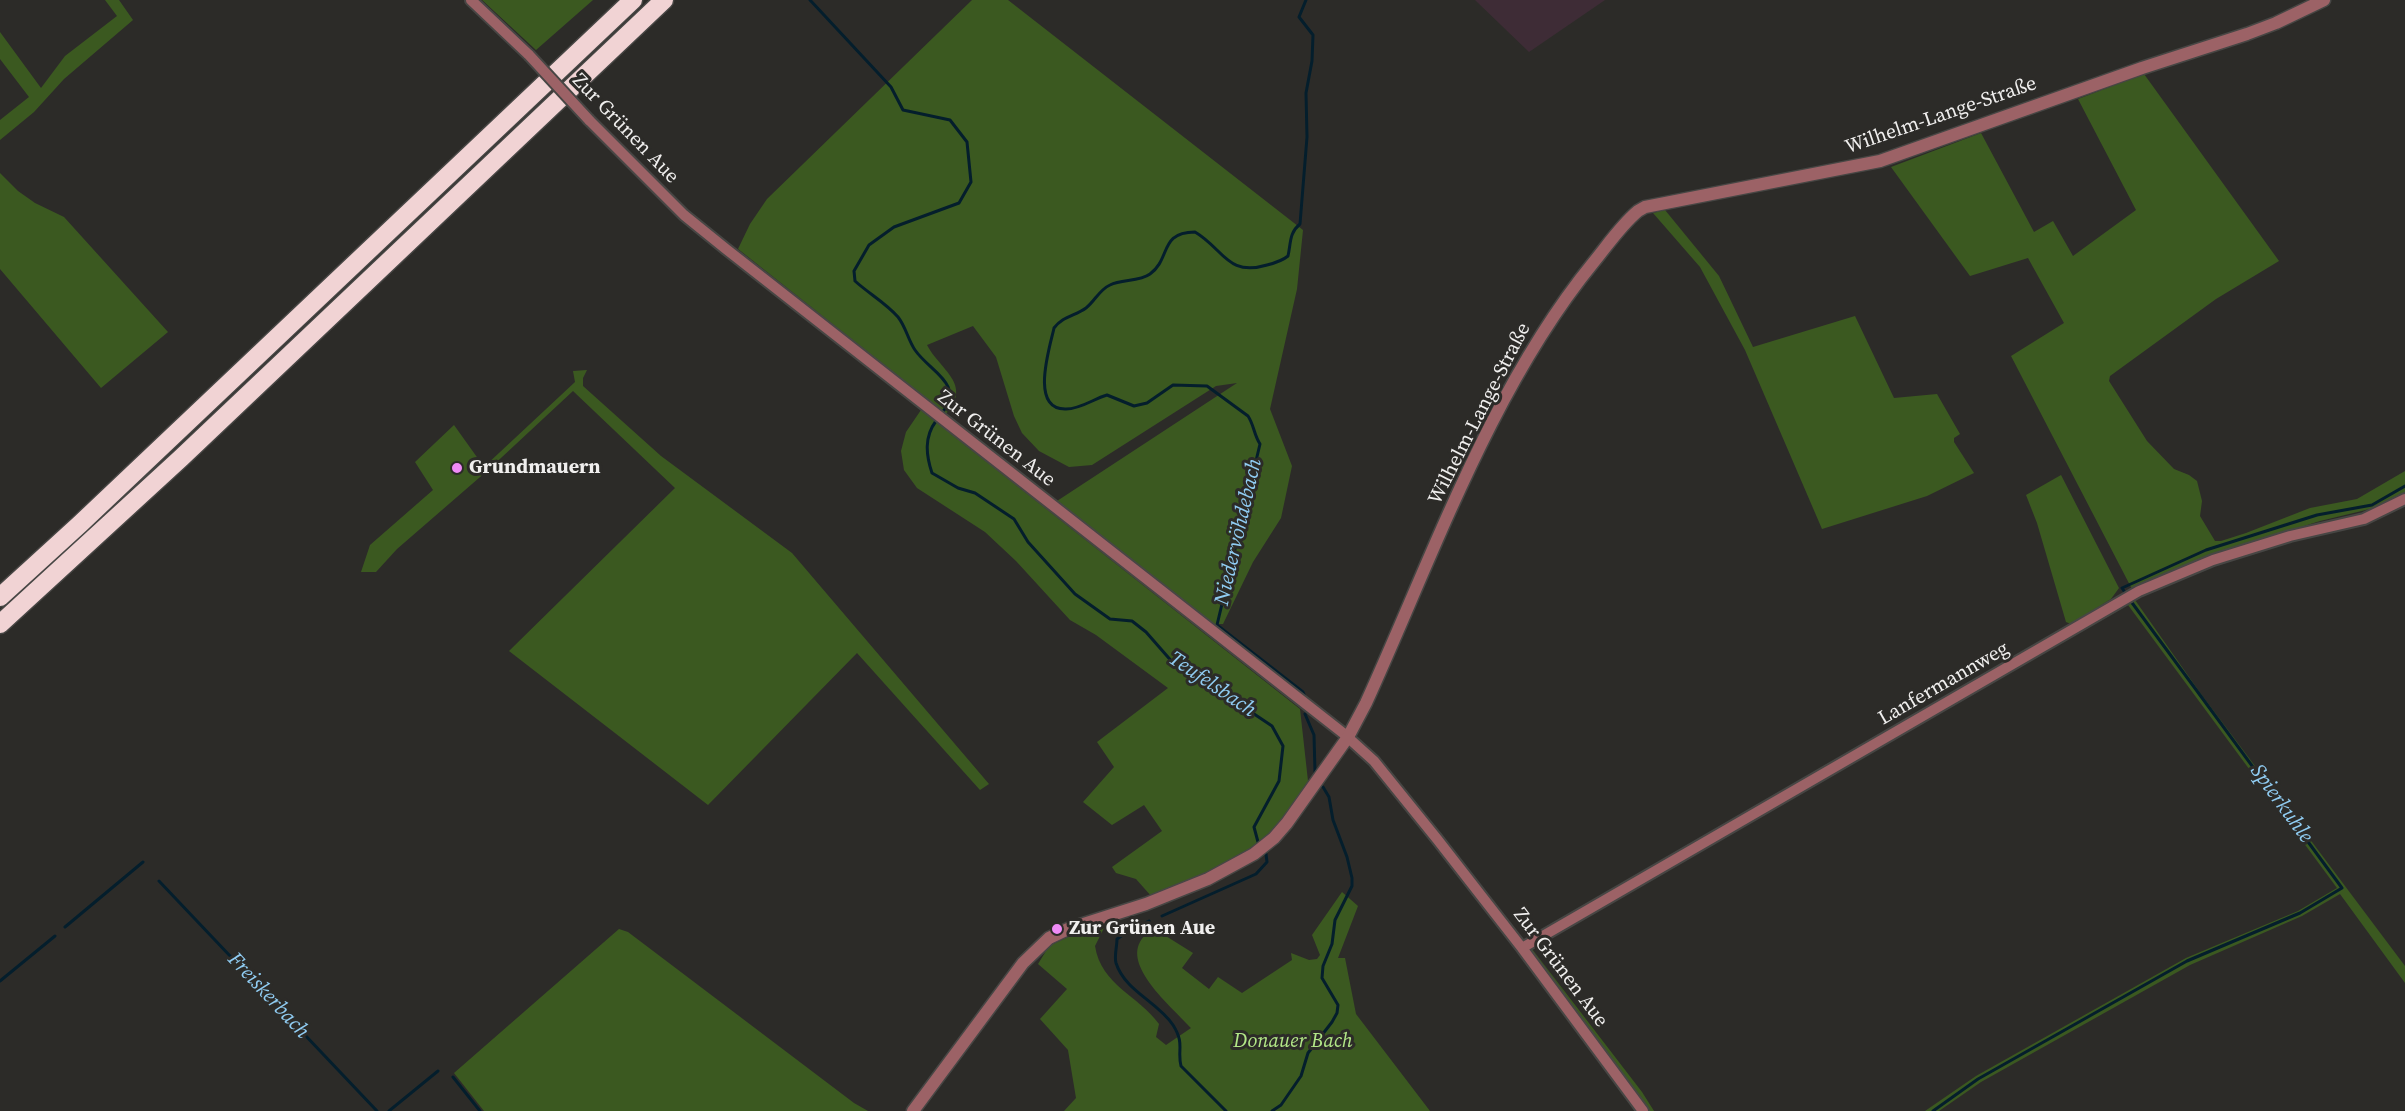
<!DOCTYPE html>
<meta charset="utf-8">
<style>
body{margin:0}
canvas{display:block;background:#2c2b28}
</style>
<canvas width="2405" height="1111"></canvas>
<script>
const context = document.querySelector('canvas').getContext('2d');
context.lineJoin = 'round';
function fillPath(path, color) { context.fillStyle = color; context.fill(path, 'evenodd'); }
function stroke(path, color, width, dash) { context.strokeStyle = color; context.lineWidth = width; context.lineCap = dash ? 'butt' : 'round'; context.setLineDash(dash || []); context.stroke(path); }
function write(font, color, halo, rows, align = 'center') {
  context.font = font + ' "Source Serif 4",serif'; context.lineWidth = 6; context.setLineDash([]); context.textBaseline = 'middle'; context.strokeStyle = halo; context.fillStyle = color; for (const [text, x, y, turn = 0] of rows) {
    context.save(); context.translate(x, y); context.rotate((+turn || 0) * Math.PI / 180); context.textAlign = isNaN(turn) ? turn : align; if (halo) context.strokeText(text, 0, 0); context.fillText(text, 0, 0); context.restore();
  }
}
fillPath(new Path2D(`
 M1475 0H1605L1529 52Z`), '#3e2c36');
fillPath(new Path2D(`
 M105 0H119L133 20 64 79 34 112 0 140V120L29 97 0 59V32L41 88 65 56 117 16Z
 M482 0H593L536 50Z
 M972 0H1008L1303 230 1297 289 1270 409 1292 466 1281 518 1253 562 1223 624H1211L1057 501 1237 383 1216 386 1092 465 1069 467 1039 451 1022 433 1014 416 996 357 973 326 927 345C940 370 973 384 946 414L738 249 750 224 767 199Z
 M2144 74 2279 261 2216 299 2110 376 2109 381 2147 441 2174 469 2189 475 2197 481 2202 501 2200 516 2215 541H2221L2246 533 2310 508 2357 499 2405 471V492L2374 508 2320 521 2209 556 2133 591 2011 356 2064 323 2028 258 1970 276 1891 167 1981 133 2034 232 2053 221 2073 256 2136 210 2078 99Z
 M0 173 18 191 35 203 64 217 168 332 101 388 0 269Z
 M1665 210 1719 276 1753 347 1855 316 1894 398 1937 394 1960 434 1954 438V442L1974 473 1927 496 1822 529 1745 350 1700 267 1653 213Z
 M587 370 583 378V386L661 456 792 553 989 784 980 790 857 653 708 805 509 651 675 488 573 391 487 471 397 549 376 572H361L370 545 433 490 415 462 454 425 484 467 575 382 573 371Z
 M921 410 1300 709 1308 781C1295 801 1281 824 1263 840 1231 867 1190 881 1152 897L1136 879 1116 873 1112 867 1162 831 1144 805 1112 825 1083 802 1114 767 1097 742 1168 688 1096 635 1070 620 1016 561 985 532 917 488 904 470 901 451 906 432Z
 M2061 475 2119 588 2111 599 2071 624 2066 622 2037 523 2026 495Z
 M2135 600 2201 694 2405 966V983L2340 894 2302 916 2190 965 1981 1082 1939 1111H1925L1976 1076 2186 958 2298 911 2337 888 2128 605 1538 942 1532 949 1642 1092 1654 1111H1649L1530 953 1532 944 2126 603 2128 605Z
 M1342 892 1358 906 1338 958H1345L1356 1014 1430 1111H1064L1076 1098 1068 1050 1040 1019 1067 989 1038 964 1049 946 1070 936 1104 928 1095 946C1101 985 1139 996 1159 1024L1156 1037 1166 1045 1191 1028C1174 1009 1125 969 1140 942 1142 937 1149 932 1153 928L1193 953 1182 968 1209 989 1218 977 1242 993 1292 960 1291 953 1309 960 1317 959 1320 955 1312 935Z
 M619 929 628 932 854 1103 868 1111H484L454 1073Z`), '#3b5920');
stroke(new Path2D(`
 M810 0 891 87 903 110 950 120 967 142 971 182 959 203 894 227 869 245 854 271 855 281C868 293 886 303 898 317 906 327 908 340 915 350 930 372 965 383 942 413
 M1306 0 1299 17 1313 35 1312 61 1306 93 1307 137 1300 224C1289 233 1291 243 1288 256 1282 261 1275 263 1267 265 1227 277 1224 249 1195 232 1159 232 1171 259 1150 274 1139 282 1122 279 1110 285 1099 290 1095 301 1086 308 1075 316 1063 316 1054 328 1050 347 1029 410 1066 409 1081 409 1093 399 1107 395L1134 406 1147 403 1173 385 1207 386 1248 416C1254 425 1254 435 1260 444L1217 625 1303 692 1306 699
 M936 421C924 437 926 455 932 473L958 488 975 493 1014 519 1028 542 1075 594 1110 619 1132 621 1146 632 1174 664 1193 673 1272 726 1283 746 1279 781 1254 827 1258 842
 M2126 594 2122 588 2206 550 2317 515 2372 505 2405 486
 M1305 714 1314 735 1315 772
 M159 881 377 1111
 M1162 916 1256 874 1267 862 1266 854
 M1149 921 1130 930 1117 939C1117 947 1114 956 1116 963 1125 991 1158 1002 1173 1025 1185 1044 1177 1050 1181 1066L1226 1111
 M65 927 143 862
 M0 981 55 936
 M453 1077 480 1111
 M389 1111 438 1071
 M1272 1111 1281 1105 1301 1076 1308 1053 1332 1022 1337 1013 1338 1005 1322 978 1323 966 1332 944 1335 920 1352 886V878L1347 857 1333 820 1329 797 1323 787
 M1933 1111 1978 1079 2187 961 2300 913 2342 888 2130 600`), '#041e2c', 3);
const minor = new Path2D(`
 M471 0 529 55
 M589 120 684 215 726 249 1343 733 1374 761 1437 839 1522 948 1643 1111
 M1522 948 2139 591 2213 560 2290 536 2364 519 2405 499`);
const tertiary = new Path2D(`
 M913 1111 1023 963 1049 938 1068 929 1146 904 1208 879 1254 854 1274 838 1287 823 1348 737 1366 703C1433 556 1491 388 1593 263 1607 246 1621 225 1638 211L1645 207 1880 161 2142 68 2247 34 2276 23 2324 0`);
const motorway = new Path2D(`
 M0 597 80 524 633 0
 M0 624 181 458 664 0`);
stroke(minor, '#474644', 14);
stroke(tertiary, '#474644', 15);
stroke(motorway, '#474644', 21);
stroke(minor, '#9c6266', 10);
stroke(tertiary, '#9c6266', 12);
stroke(motorway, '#f1d3d4', 18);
const minorBridge = new Path2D(`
 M529 55 589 120`);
stroke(minorBridge, '#474644', 14, []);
stroke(minorBridge, '#9c6266', 10);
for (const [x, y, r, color] of [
 [457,468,6,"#ef8bf6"],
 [1057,929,6,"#ef8bf6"]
]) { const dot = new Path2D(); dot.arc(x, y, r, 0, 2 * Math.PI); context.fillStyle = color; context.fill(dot); stroke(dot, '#2c2b28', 2); }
write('20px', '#f0efee', '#2c2b28', [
 ["Wilhelm-Lange-Straße",1941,116,-19],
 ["Zur Grünen Aue",625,129,46],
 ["Wilhelm-Lange-Straße",1480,414,-63],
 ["Zur Grünen Aue",996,439,38],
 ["Lanfermannweg",1944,684,-30],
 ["Zur Grünen Aue",1560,968,53]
]);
write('bold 20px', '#f0efee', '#2c2b28', [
 ["Grundmauern",469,468],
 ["Zur Grünen Aue",1069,929]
], 'left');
write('italic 20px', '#b2e787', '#2c2b28', [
 ["Donauer Bach",1293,1042]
]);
write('italic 21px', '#90ccf2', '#2c2b28', [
 ["Niedervöhdebach",1239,532,-77],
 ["Teufelsbach",1212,685,34],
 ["Spierkuhle",2281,804,54],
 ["Freiskerbach",268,996,47]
]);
</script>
